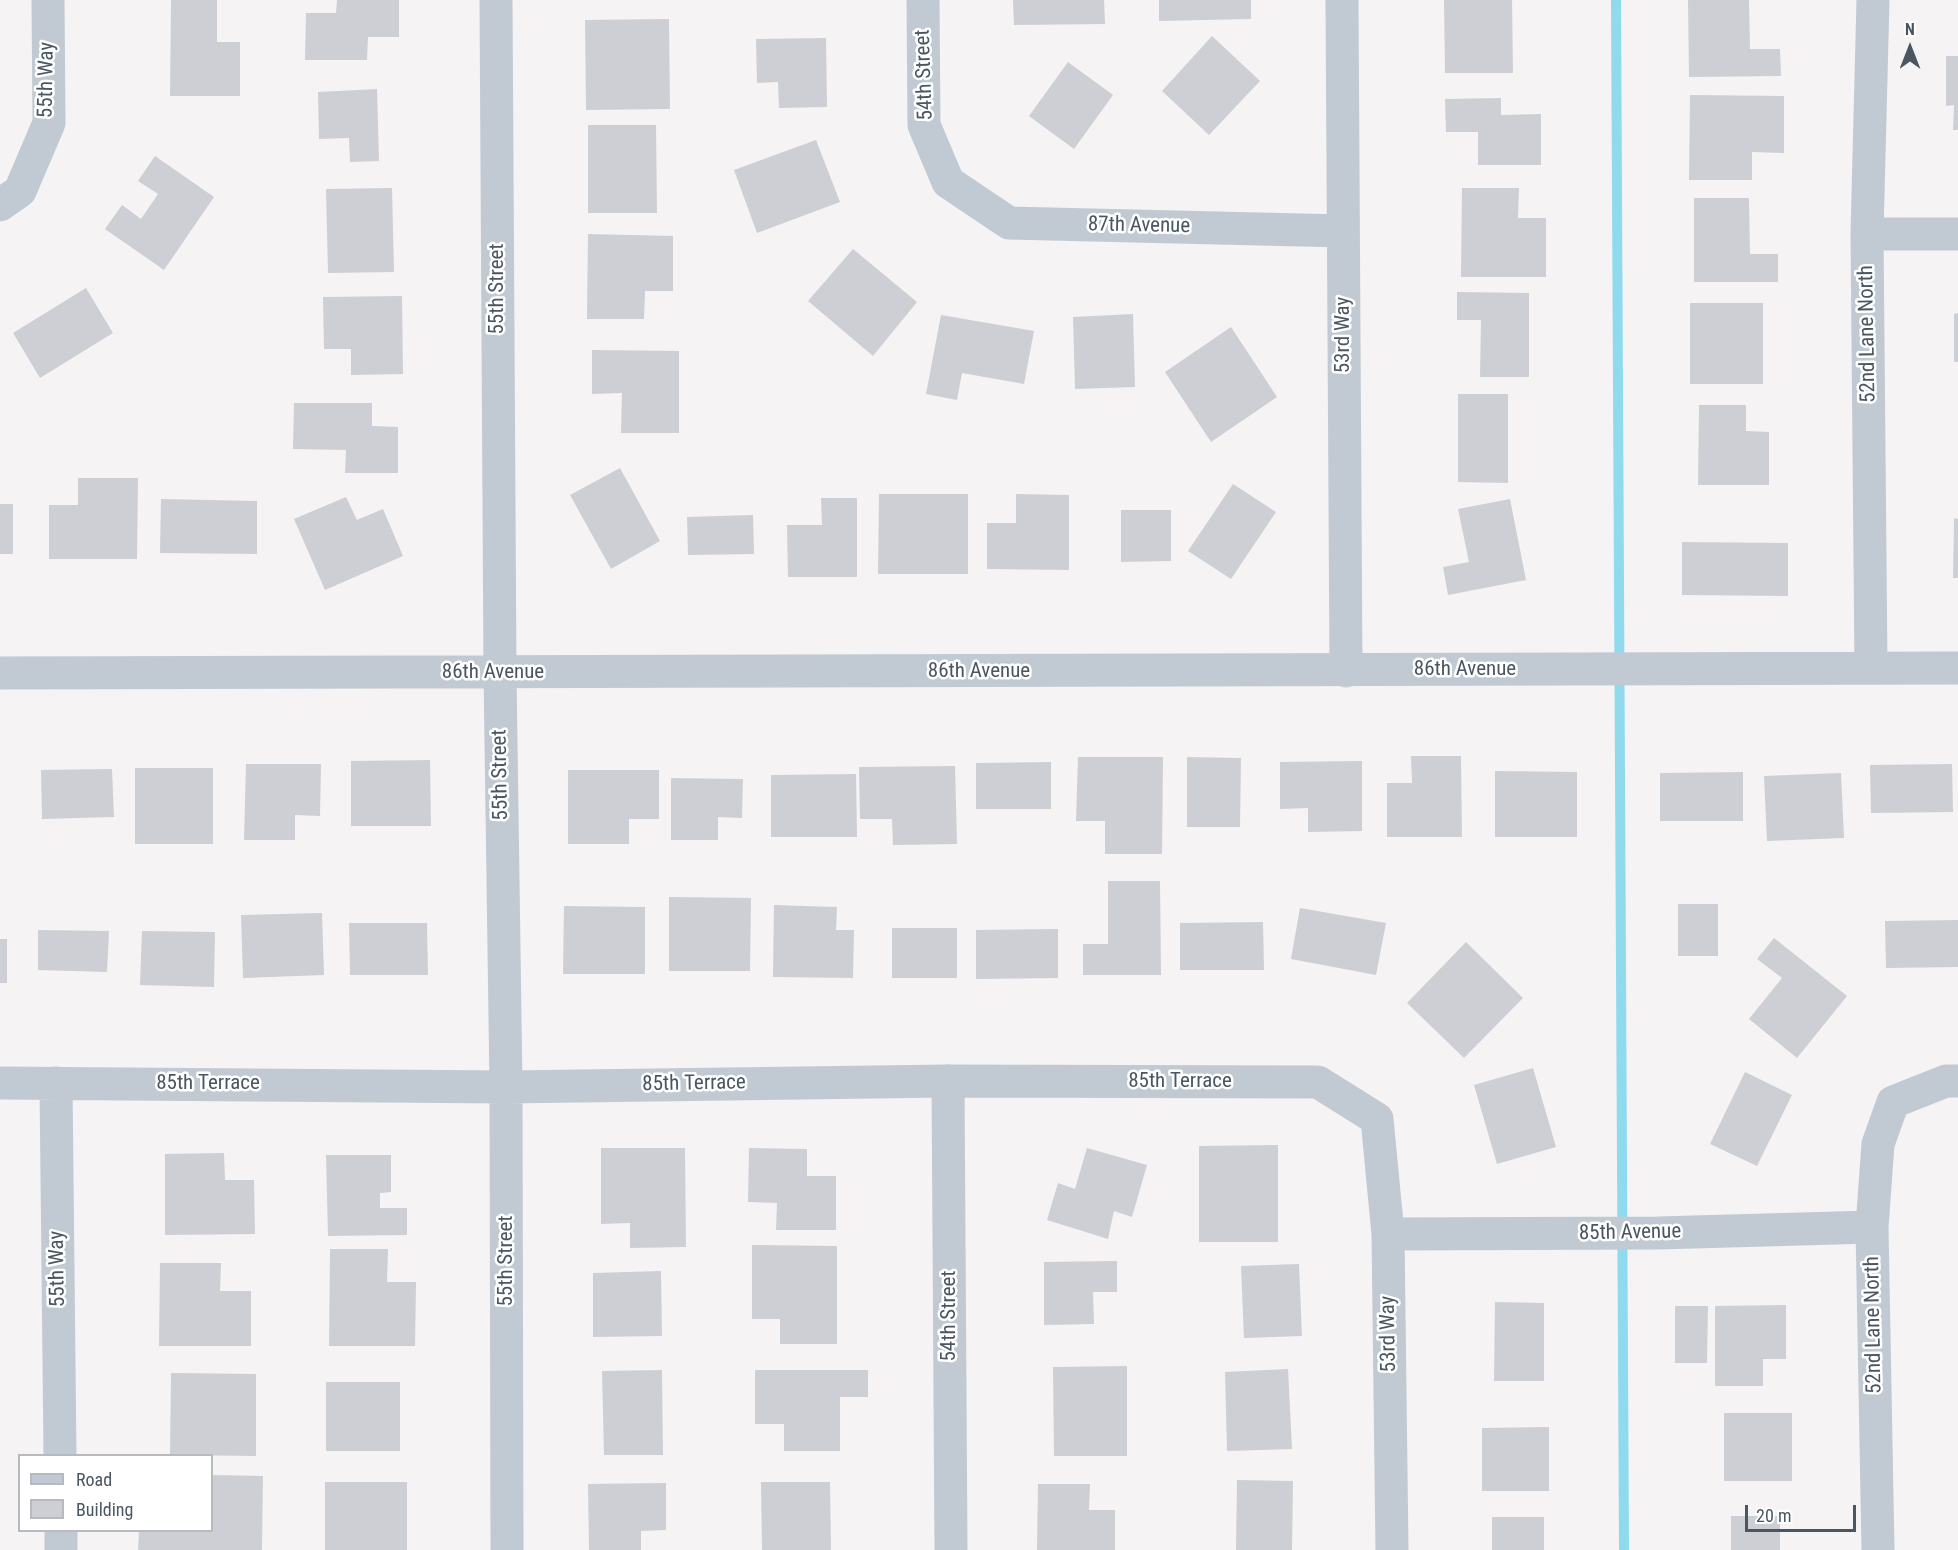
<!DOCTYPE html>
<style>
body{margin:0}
#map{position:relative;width:1958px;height:1550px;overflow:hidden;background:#f5f3f3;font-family:"Roboto Condensed",sans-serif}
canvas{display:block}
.legend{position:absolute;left:18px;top:1454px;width:195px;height:78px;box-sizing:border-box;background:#fff;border:2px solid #b7bbc0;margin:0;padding:8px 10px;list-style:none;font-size:18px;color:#4a5661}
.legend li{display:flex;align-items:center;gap:12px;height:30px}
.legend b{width:30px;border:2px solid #b7bbc0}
.north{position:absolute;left:1880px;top:18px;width:60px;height:60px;-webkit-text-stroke:4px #fff;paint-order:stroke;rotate:0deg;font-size:16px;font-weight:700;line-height:24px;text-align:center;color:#4a5661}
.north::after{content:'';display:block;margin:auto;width:21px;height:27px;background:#4a5661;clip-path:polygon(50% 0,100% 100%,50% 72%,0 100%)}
.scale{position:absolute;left:1745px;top:1505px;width:111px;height:27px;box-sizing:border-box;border:3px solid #4a5661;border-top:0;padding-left:8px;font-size:18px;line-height:21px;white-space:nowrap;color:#4a5661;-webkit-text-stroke:4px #fff;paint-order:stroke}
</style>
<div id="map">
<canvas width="1958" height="1550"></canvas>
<ul class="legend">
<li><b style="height:8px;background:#c1cad2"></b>Road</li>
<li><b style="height:16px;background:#cdcfd5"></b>Building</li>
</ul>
<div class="north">N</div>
<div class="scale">20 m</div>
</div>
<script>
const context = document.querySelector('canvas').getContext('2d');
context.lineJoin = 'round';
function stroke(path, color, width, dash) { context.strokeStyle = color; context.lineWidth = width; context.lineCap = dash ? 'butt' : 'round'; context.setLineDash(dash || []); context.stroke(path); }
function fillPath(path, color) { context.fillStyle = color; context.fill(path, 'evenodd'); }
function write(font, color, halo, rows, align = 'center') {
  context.font = font + ' "Roboto Condensed",sans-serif'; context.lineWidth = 5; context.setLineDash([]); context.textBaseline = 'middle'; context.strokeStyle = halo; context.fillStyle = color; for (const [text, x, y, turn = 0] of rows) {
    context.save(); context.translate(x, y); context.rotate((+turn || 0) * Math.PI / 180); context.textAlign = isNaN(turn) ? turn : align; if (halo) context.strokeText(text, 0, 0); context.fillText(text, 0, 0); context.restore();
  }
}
stroke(new Path2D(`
 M1616 0 1624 1550`), '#90daee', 10);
fillPath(new Path2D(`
 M171 0H217V42H240V96H170Z
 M337 0H399V37H368L367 60H305L306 13H336Z
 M1013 0H1104L1105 24 1014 25Z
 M1159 0H1251V19L1159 21Z
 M1444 0H1512L1513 73H1445Z
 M1688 0H1749L1750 49H1780L1781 76 1689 77Z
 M669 19 670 109 586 110 585 20Z
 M1212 36 1260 81 1209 135 1162 91Z
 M826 38 827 107 779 108 778 82 757 83 756 39Z
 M1946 56H1958V130H1953L1954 105 1946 106Z
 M1068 62 1113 95 1074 149 1029 116Z
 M377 89 379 161 350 162 349 138 319 139 318 92Z
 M1690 95 1784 96V153L1752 152V180H1689Z
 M1501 98V115L1541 114V165H1478V132H1446L1445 99Z
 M588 125H656L657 213H588Z
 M816 140 840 202 757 233 734 170Z
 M155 156 214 197 164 270 105 229 122 205 141 219 158 194 138 181Z
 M392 188 394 272 328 273 326 189Z
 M1462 188H1519L1518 218H1546V277H1461Z
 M1694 198H1749L1750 254H1778V282H1694Z
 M588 234 673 236V291H645L644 319H587Z
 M853 249 917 302 873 356 808 301Z
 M86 288 113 333 40 378 13 333Z
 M1457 292 1529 293V377H1480L1481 320H1457Z
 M402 296 403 374 351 375V349H324L323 297Z
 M1690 303H1763V384H1690Z
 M1958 313V362H1954V314Z
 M1133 314 1135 387 1075 389 1073 317Z
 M941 315 1034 331 1024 384 962 373 957 400 926 394Z
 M1231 327 1277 397 1211 442 1165 372Z
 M592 350 679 351V433H621L622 393 592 394Z
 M1458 394H1508V483L1458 482Z
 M294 403H372V426L398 427V473H345L346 450 293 449Z
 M1699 405H1746V431L1769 432V485H1698Z
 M620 468 660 541 611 569 570 495Z
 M78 478H138L137 559H49V505H78Z
 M1233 484 1276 512 1231 579 1188 551Z
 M879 494H968V574H878Z
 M1016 494 1069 495V570L987 569V523H1016Z
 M346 497 357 520 383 509 403 556 325 590 294 519Z
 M821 498H857V577H788L787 525H822Z
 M161 499 257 501V554L160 553Z
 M1510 499 1526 580 1448 595 1443 567 1469 562 1458 509Z
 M0 504H13V554H0Z
 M1121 510H1171V561L1121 562Z
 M753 515 754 554 688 555 687 517Z
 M1954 518 1958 519V578H1953Z
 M1682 542 1788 543V596L1682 595Z
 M1411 756H1461L1462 837H1387V783H1412Z
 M1078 757H1163L1162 854H1105V821H1076Z
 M1187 757 1241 758 1240 827H1187Z
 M430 760 431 826H351V761Z
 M1362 761V831L1308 832V808L1280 809V762Z
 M1051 762V809H976V763Z
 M246 764H321L320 816 295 815V840H244Z
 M1952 764 1953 812 1871 813 1870 765Z
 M955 766 957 844 893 845 892 819H860L859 767Z
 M135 768H213V844H135Z
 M112 769 114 817 42 819 41 770Z
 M568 770H659V819H629V844H568Z
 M1495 771 1577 772V837H1495Z
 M1743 772V821H1660V773Z
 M1841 773 1844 838 1767 841 1764 776Z
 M856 774 857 837H771V775Z
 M671 778 743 779 742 818 718 817V840H671Z
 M1108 881H1160L1161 975H1083V944H1108Z
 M669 897 751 898 750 971H669Z
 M1678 904H1718V956H1678Z
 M774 905 837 907 836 930H854L853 978 773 977Z
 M564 906 645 907V974H563Z
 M1300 908 1386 923 1376 975 1291 959Z
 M322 913 324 975 243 978 241 915Z
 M1958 920V967L1886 968 1885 921Z
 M1263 922 1264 970H1180V923Z
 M349 923H427L428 975H350Z
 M892 928H957V978H892Z
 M1058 929V978L976 979V930Z
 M38 930 109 931 107 972 38 970Z
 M142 931 215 932 214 987 140 985Z
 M1774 938 1847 996 1797 1058 1749 1019 1782 978 1757 959Z
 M0 939H7V983H0Z
 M1466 942 1523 998 1464 1058 1407 1003Z
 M1533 1068 1556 1147 1497 1164 1474 1085Z
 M1745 1072 1792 1095 1757 1166 1710 1144Z
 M1278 1145V1242H1199V1146Z
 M601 1148H685L686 1247 630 1248V1223L601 1224Z
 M749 1148 807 1149V1176H836V1230H776L777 1203 748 1202Z
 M1087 1148 1147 1165 1132 1217 1114 1211 1108 1239 1047 1220 1058 1183 1075 1189Z
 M224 1153 225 1180H254L255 1234 165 1235V1154Z
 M326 1155H391V1192L380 1193V1208H407V1235L328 1236Z
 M752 1245 837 1246V1344H780V1319H752Z
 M330 1249H388L387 1282H416L415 1346H329Z
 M1117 1261V1292H1093L1094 1324 1044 1325V1262Z
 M160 1263H221L220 1291H251V1346H159Z
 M1299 1264 1302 1336 1244 1338 1241 1266Z
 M661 1271 662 1336 593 1337V1273Z
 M1495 1302 1544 1303V1381H1494Z
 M1786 1305V1359H1763V1386H1715V1306Z
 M1675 1306H1708L1707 1363H1675Z
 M1127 1366V1456H1054L1053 1367Z
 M1288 1369 1292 1449 1227 1451 1225 1372Z
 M662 1370 663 1455H604L602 1371Z
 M755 1370H868V1397H840V1451H784V1424H755Z
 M171 1373 256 1374V1456L170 1455Z
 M326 1382H400V1451H326Z
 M1724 1413H1792V1481H1724Z
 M1549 1427V1491H1482V1428Z
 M212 1475 263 1476 262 1550H138L139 1530H212Z
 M1237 1480 1293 1481 1292 1550H1236Z
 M325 1482H407V1550H325Z
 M761 1482H830L831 1550H762Z
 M666 1483V1530L641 1531V1550H589L588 1484Z
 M1038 1484H1090L1089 1510H1115V1550H1037Z
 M1731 1516H1780V1550H1731Z
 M1492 1517H1544V1550H1492Z`), '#cdcfd5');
stroke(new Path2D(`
 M496 0 500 673 506 1087 507 1550
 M923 0 924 125 948 182 1009 223 1343 231
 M1342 0 1346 671
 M0 205 20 191 49 123 48 0
 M1867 234H1958
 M1871 668 1867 234 1873 0
 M0 673 1958 668
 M948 1081 951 1550
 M0 1083 506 1087 948 1081 1318 1082 1377 1119 1388 1234 1392 1550
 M56 1083 60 1456
 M1388 1234 1658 1233 1872 1227
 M61 1530V1550
 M1878 1550 1872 1227 1878 1144 1893 1102 1946 1081H1958`), '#c1cad2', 33);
write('21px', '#4a5661', '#fff', [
 ["54th Street",925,75,-92],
 ["55th Way",47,80,-89],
 ["87th Avenue",1139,226,1],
 ["55th Street",498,289,-90],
 ["52nd Lane North",1868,334,-91],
 ["53rd Way",1344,335,-90],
 ["86th Avenue",1465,670],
 ["86th Avenue",979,672],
 ["86th Avenue",493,673],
 ["55th Street",501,775,-91],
 ["85th Terrace",1180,1082],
 ["85th Terrace",208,1084],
 ["85th Terrace",694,1084,-1],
 ["85th Avenue",1630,1233,-1],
 ["55th Street",507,1261,-90],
 ["55th Way",58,1269,-91],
 ["54th Street",950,1316,-90],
 ["52nd Lane North",1874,1325,-91],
 ["53rd Way",1389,1334,-91]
]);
</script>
